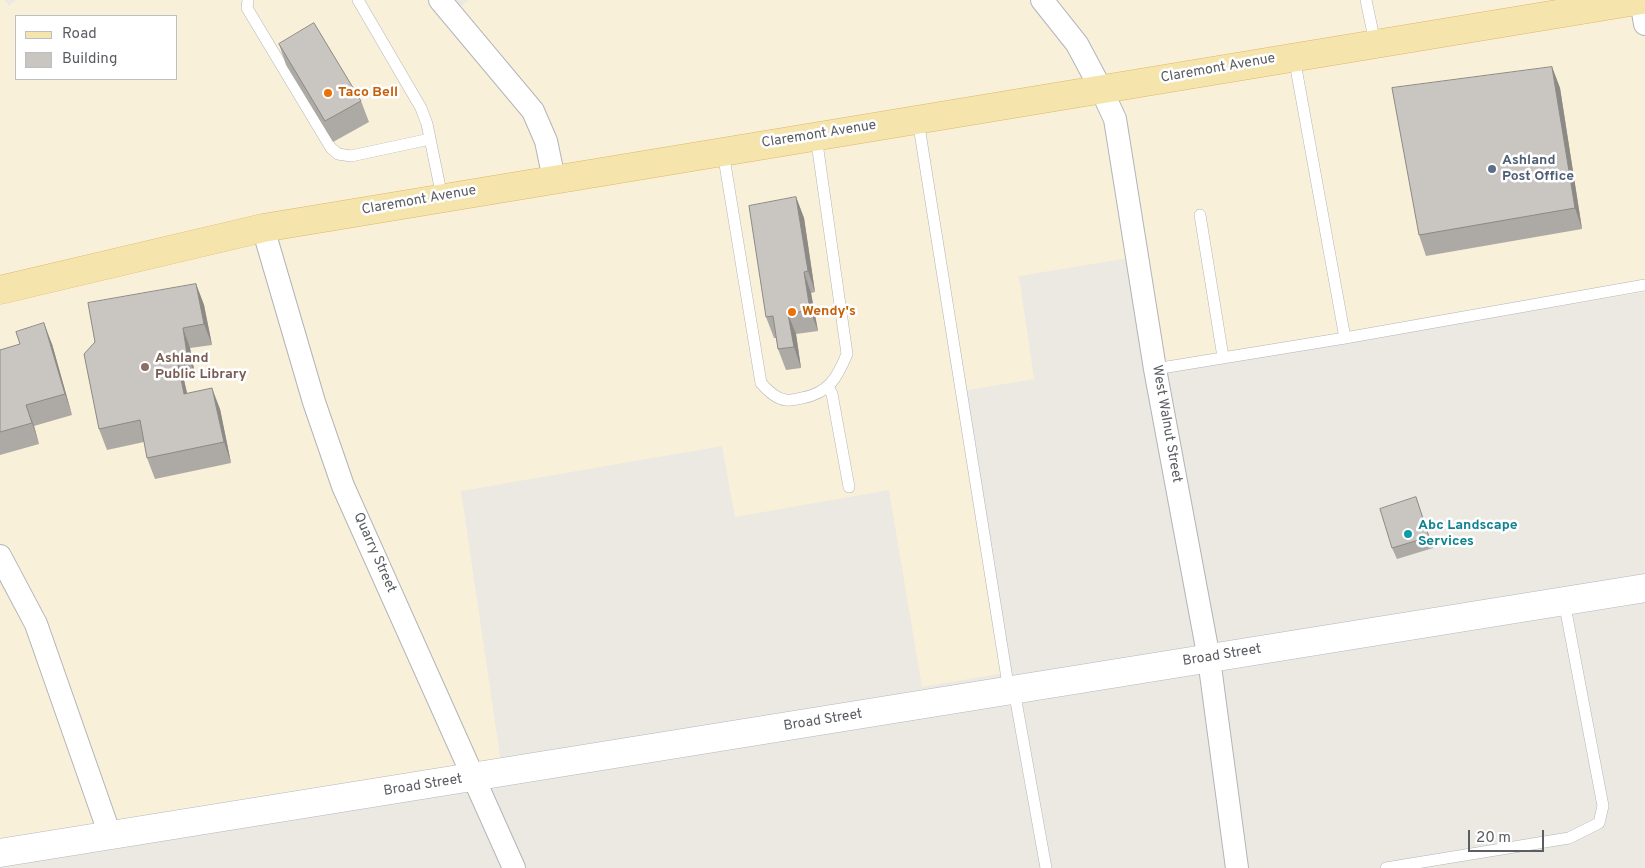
<!DOCTYPE html>
<style>
body{margin:0}
#map{position:relative;width:1645px;height:868px;overflow:hidden;background:#ebe9e2;font-family:Overpass,sans-serif}
canvas{display:block}
.legend{position:absolute;left:15px;top:15px;width:162px;height:65px;box-sizing:border-box;background:#fff;border:1px solid #bdbec0;margin:0;padding:6px 9px;list-style:none;font-size:15px;color:#5a5d61}
.legend li{display:flex;align-items:center;gap:10px;height:25px}
.legend b{width:25px;border:1px solid #bdbec0}
.scale{position:absolute;left:1468px;top:830px;width:76px;height:22px;box-sizing:border-box;border:2px solid #5a5d61;border-top:0;padding-left:6px;font-size:15px;line-height:18px;white-space:nowrap;color:#5a5d61;-webkit-text-stroke:4px #fff;paint-order:stroke}
</style>
<div id="map">
<canvas width="1645" height="868"></canvas>
<ul class="legend">
<li><b style="height:6px;background:#f5e5ad"></b>Road</li>
<li><b style="height:14px;background:#c9c5c0"></b>Building</li>
</ul>
<div class="scale">20 m</div>
</div>
<script>
const context = document.querySelector('canvas').getContext('2d');
context.lineJoin = 'round';
function fillPath(path, color) { context.fillStyle = color; context.fill(path, 'evenodd'); }
function stroke(path, color, width, dash) { context.strokeStyle = color; context.lineWidth = width; context.lineCap = dash ? 'butt' : 'round'; context.setLineDash(dash || []); context.stroke(path); }
function write(font, color, halo, rows, align = 'center') {
  context.font = font + ' Overpass,sans-serif'; context.lineWidth = 5; context.setLineDash([]); context.textBaseline = 'middle'; context.strokeStyle = halo; context.fillStyle = color; for (const [text, x, y, turn = 0] of rows) {
    context.save(); context.translate(x, y); context.rotate((+turn || 0) * Math.PI / 180); context.textAlign = isNaN(turn) ? turn : align; if (halo) context.strokeText(text, 0, 0); context.fillText(text, 0, 0); context.restore();
  }
}
fillPath(new Path2D(`
 M0 0H5L9 6 16 0H450L458 9 469 0H1645V292L1148 375 1129 258 1019 276 1034 379 956 392 1004 673 922 687 889 490 735 517 722 446 461 491 502 770 0 860ZM16 16H176V79H16Z`), '#f9f0d9');
const lane = new Path2D(`
 M248 0 247 8 331 148 338 154 351 156 430 139
 M358 0 421 108 427 124 442 197
 M1366 0 1375 43
 M1294 57 1345 338
 M918 120 1009 691
 M723 152 761 383C767 390 776 399 786 400 790 401 797 399 802 398 829 393 837 378 847 354L816 136
 M1200 215 1223 357
 M1155 369 1345 338 1645 285
 M828 387 832 394 849 487
 M1014 690 1046 868
 M1386 868 1569 838 1599 823 1603 806 1564 601`);
const street = new Path2D(`
 M440 0 533 111 546 141 554 179
 M1042 0 1077 44 1101 89 1115 119 1155 369 1209 659 1237 868
 M1641 0 1645 24
 M263 228 314 402 343 486 514 868
 M0 556 36 624 110 835`);
const secondary = new Path2D(`
 M0 853 1645 588`);
const primary = new Path2D(`
 M0 290 263 228 1642 0`);
stroke(lane, '#b2b4b8', 12);
stroke(street, '#b2b4b8', 24);
stroke(secondary, '#b3b6bb', 29);
stroke(primary, '#e0b766', 29);
stroke(lane, '#fff', 11);
stroke(street, '#fff', 22);
stroke(secondary, '#fff', 28);
stroke(primary, '#f5e5ad', 28);
fillPath(new Path2D(`
 M279 44 361 101 369 122 333 142 286 65Z
 M1552 67 1560 88 1582 229 1426 256 1419 235Z
 M796 197 804 218 815 292 811 293 818 331 796 334 801 368 786 370 778 349 776 338H774L766 317Z
 M196 284 204 305 212 345 190 348 195 375 184 380 187 393 220 409 231 463 155 479 147 458 144 442 107 450 99 429Z
 M52 344 72 415 34 426 39 444 0 455V350Z
 M1416 497 1433 548 1397 559 1392 548Z`), '#ada9a5');
fillPath(new Path2D(`
 M1552 67 1560 88 1582 229 1575 208Z
 M796 197 804 218 815 292 808 271Z
 M804 272 811 293 818 331 810 310Z
 M196 284 204 305 212 345 204 324Z
 M788 314 796 334 801 368 794 347Z
 M44 323 52 344 72 415 65 394Z
 M183 328 190 348 195 375 187 354Z
 M177 359 184 380 192 415 184 394Z
 M212 388 220 409 231 463 224 442Z
 M26 405 34 426 39 444Z`), '#8d8a86');
const building = new Path2D(`
 M314 23 361 101 325 121 279 44Z
 M1552 67 1575 208 1419 235 1392 88Z
 M796 197 808 271 804 272 810 310 788 314 794 347 778 349 773 316 766 317 749 206Z
 M196 284 204 324 183 328 187 354 177 359 184 394 212 388 224 442 147 458 140 420 99 429 84 354 95 342 88 303Z
 M44 323 65 394 26 405 32 423 0 432V350L20 344 16 332Z
 M1416 497 1429 537 1392 548 1380 509Z`);
fillPath(building, '#c9c5c0');
stroke(building, '#8d8a86', 1);
for (const [x, y, r, color] of [
 [328,93,5,"#e8710a"],
 [1492,169,5,"#5c6f8a"],
 [792,312,5,"#e8710a"],
 [145,367,5,"#8d6e63"],
 [1408,534,5,"#0f9aa8"]
]) { const dot = new Path2D(); dot.arc(x, y, r, 0, 2 * Math.PI); context.fillStyle = color; context.fill(dot); stroke(dot, '#fff', 2); }
write('14px', '#5a5d61', '#fff', [
 ["Claremont Avenue",1218,69,-10],
 ["Claremont Avenue",819,135,-9],
 ["Claremont Avenue",419,201,-10],
 ["West Walnut Street",1166,424,80],
 ["Quarry Street",374,553,66],
 ["Broad Street",1222,656,-9],
 ["Broad Street",823,721,-9],
 ["Broad Street",423,786,-9]
]);
write('bold 14px', '#c56008', '#fff', [
 ["Taco Bell",338,93],
 ["Wendy's",802,312]
], 'left');
write('bold 14px', '#4e5e75', '#fff', [
 ["Ashland",1502,161],
 ["Post Office",1502,177]
], 'left');
write('bold 14px', '#785e54', '#fff', [
 ["Ashland",155,359],
 ["Public Library",155,375]
], 'left');
write('bold 14px', '#0d838f', '#fff', [
 ["Abc Landscape",1418,526],
 ["Services",1418,542]
], 'left');
</script>
